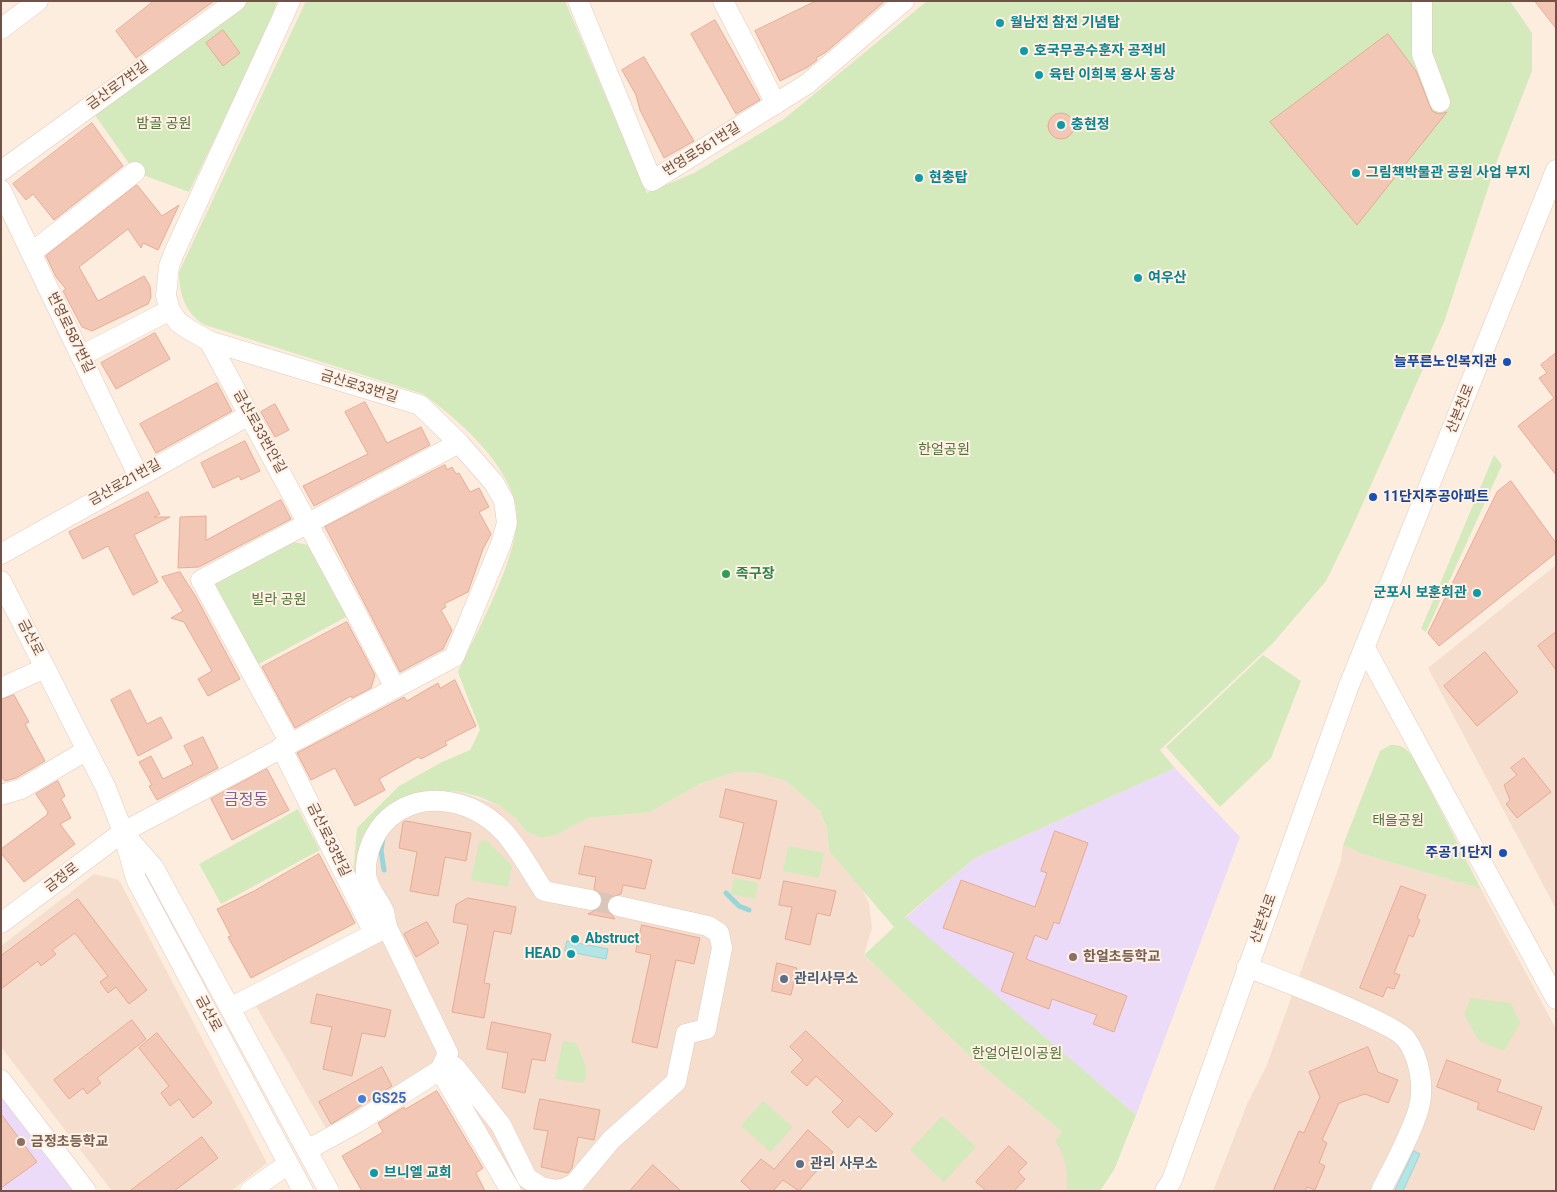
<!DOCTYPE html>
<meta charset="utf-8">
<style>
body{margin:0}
#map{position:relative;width:1557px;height:1192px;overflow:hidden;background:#fdedde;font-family:Roboto,sans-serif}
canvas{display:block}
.frame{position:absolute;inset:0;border:2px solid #735146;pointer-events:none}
</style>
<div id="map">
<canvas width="1557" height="1192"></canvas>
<div class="frame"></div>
</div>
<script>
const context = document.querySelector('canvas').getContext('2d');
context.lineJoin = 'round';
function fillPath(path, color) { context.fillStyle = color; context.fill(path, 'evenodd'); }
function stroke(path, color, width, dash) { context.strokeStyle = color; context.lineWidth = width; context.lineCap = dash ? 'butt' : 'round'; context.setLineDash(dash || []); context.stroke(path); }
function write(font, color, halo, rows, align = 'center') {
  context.font = font + ' Roboto,"Noto Sans KR",sans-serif'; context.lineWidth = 4; context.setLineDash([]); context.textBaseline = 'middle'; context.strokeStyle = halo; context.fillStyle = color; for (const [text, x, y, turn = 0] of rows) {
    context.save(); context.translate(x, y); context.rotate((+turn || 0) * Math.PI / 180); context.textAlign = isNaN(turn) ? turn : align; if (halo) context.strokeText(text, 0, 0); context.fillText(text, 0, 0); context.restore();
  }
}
fillPath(new Path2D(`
 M1556 565V909L1428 668Z
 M735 772 759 773 786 781 820 811 827 829 829 851 861 887 869 903 872 928 864 955 968 1054 1062 1132 1100 1191H523L451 1075 329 1134 256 1006 383 932 353 875 364 832 385 811 431 793 457 791 500 806 515 818 527 832 542 838 556 835 588 818 650 812 700 784Z
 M1343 845 1363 854 1481 889 1556 1029V1191H1213L1248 1102 1266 1067 1341 861Z
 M94 874 119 880 267 1163 231 1191H112L1 1047V946Z`), '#f5decd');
fillPath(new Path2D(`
 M1175 768 1240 837 1136 1115 905 918 975 858Z
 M1 1093 79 1191H1Z`), '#ebdbf9');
fillPath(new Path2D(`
 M247 1H277L268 29 189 192 135 172 92 111Z
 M306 1H565L647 193 694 173 784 119 927 1H1510L1532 33V71L1498 158 1444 322 1350 532 1326 581 1273 643 1160 750 1175 768 975 858 905 917 1136 1115 1114 1170 1100 1191H1067C1068 1173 1066 1155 1055 1141L1062 1132 968 1054 864 955 894 927 829 851 827 829 820 811 786 781 759 773 735 772 700 784 650 812 588 818 556 835 542 838 527 832 515 818 500 806 480 797 457 791 431 793 385 811 364 832 353 875 357 828 399 786 442 762 470 750 480 730 458 672C476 633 524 548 516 507 507 462 459 420 423 394L205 325C185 314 179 293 179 272Z
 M1494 455 1502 465 1426 632 1421 629Z
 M289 541 308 545 348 616 255 666 210 583Z
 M1263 655 1301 681 1271 758 1220 807 1166 747Z
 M1390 745C1403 744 1408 750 1415 760L1481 889 1363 854 1343 845 1380 751Z
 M298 809 320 850 221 904 199 864Z
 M485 839 512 866 508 887 471 880 479 843Z
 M788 846 824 853 819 878 783 871Z
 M734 878 758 883 755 899 731 894Z
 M1471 998 1511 1003 1520 1023 1504 1051 1479 1041 1464 1014Z
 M563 1041 576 1043C581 1056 592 1070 583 1083L555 1079Z
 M763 1101 793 1127 771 1152 741 1126Z
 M942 1116 976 1147 944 1182 910 1150Z`), '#d4eabd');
const water = new Path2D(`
 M567 941 608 949 606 959 565 951Z
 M1414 1151 1420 1154 1403 1191H1395Z`);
fillPath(water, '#b3e5e6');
stroke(water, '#99d6d8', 1);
stroke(new Path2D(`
 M383 838 381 850 384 870
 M726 893 739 906 749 910`), '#99d6d8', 5);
const building = new Path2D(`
 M154 1H214L136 58 116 31Z
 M816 1H885L826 52 816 58 817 60 808 67 780 81 755 31Z
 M1535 1H1556V28Z
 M715 20 760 100 736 114 691 34Z
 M223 30 240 53 223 66 206 43Z
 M1388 34 1416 71 1432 111 1439 114 1447 112 1357 225 1270 122Z
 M644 57 694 141 664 158 640 110 636 95 622 70Z
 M1048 126a13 13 0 1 1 26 0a13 13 0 1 1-26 0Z
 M92 123 123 166 54 220 33 194 26 200 13 184Z
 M137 185 162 216 179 205 158 250 143 243 141 248 128 229 79 267 98 301 144 276 150 286 151 297 148 304 92 331 82 327 63 291 66 289 56 277 46 256Z
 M155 333 170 359 116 389 101 363Z
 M1556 353V475L1518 426 1554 398 1539 378 1547 373 1541 365Z
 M217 383 232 411 156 453 140 424Z
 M365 402 387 443 421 427 430 445 314 506 303 486 368 454 345 412Z
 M275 404 289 430 275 437 261 412Z
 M245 441 260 471 241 480 239 476 213 488 201 463Z
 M445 465 447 470 452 467 456 474 459 473 470 492 479 488 489 507 479 512 491 534 483 549 468 592 444 604 446 607 441 610 452 630 443 649 400 672 325 527Z
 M1511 481 1556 543V553L1439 646 1428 633 1497 492Z
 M148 492 160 514 154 517H170L134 535 158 582 133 595 108 546 83 559 69 532Z
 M281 500 291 519 199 567 178 568 180 517 206 516V540Z
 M180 572 196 597 240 679 208 696 198 679 212 671 184 622 171 618 183 611 162 577Z
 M347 622 375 675 371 688 352 698 351 696 295 728 262 667Z
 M1556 632V670L1538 646Z
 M1485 652 1518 692 1477 726 1444 686Z
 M455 680 476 726 445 742 447 745 421 759 418 757 379 779 385 790 355 806 335 768 311 780 297 753 404 697 407 701 438 683 440 688Z
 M130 690 147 724 161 717 172 738 138 756 111 700Z
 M14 695 29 722 25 724 45 761 16 778 5 781 1 776V700Z
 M203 737 218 768 157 800 149 786 152 785 139 762 151 756 163 779 193 764 184 746Z
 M1524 758 1551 792 1517 818 1506 804 1510 800 1504 785 1517 775 1511 768Z
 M267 769 289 810 232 840 211 799Z
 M58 781 65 796 61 799 71 818 60 824 75 844 24 882 1 853V849L47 815 48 812 36 794Z
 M726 789 777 801 760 879 732 873 744 823 720 817Z
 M406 821 471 833 466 861 445 857 438 896 410 891 417 852 399 848 403 823Z
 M1055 831 1088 843 1059 924 1054 922 1047 940 1035 935 1026 959 1127 996 1114 1032 1093 1024 1097 1015 1052 999 1049 1009 1001 991 1014 953 943 928 961 880 1035 907 1047 873 1041 871Z
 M585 846 652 860 645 889 623 885 621 894 609 898 607 909 615 919 588 914 600 908 603 902 602 896 594 889 596 877 579 874Z
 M319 854 355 923 251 978 228 937 231 936 217 909 254 891Z
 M784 881 836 891 830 916 817 913 810 945 785 939 792 907 779 905Z
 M1401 886 1426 895 1417 918 1420 920 1413 937 1409 935 1394 973 1400 975 1394 989 1387 987 1383 997 1360 988Z
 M468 898 516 907 511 934 494 931 484 983 490 984 484 1018 452 1012 468 925 453 922 456 905Z
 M78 899 147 990 129 1004 116 987 108 993 100 982 108 976 75 933 52 950 56 954 41 966 38 961 1 989V956Z
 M427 922 439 943 416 957 404 934Z
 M642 925 700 938 694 964 676 960 657 1048 632 1042 651 955 636 952Z
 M777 963 797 968 791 995 772 991Z
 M317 994 391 1010 385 1037 362 1033 352 1076 323 1069 332 1027 311 1023Z
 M132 1020 146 1039 97 1078 101 1083 87 1094 83 1088 69 1099 54 1080Z
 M492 1022 551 1034 545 1061 532 1059 525 1093 502 1088 508 1053 487 1049Z
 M806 1031 893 1114 876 1132 859 1116 848 1128 832 1112 843 1101 816 1076 807 1086 791 1072 803 1060 790 1047Z
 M157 1033 212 1103 193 1118 179 1099 170 1106 161 1093 169 1086 139 1048Z
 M1368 1047 1378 1072 1398 1080 1388 1103 1365 1094 1339 1103 1322 1140 1327 1143 1319 1163 1325 1166 1315 1190 1307 1187 1305 1191H1273L1299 1131 1304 1133 1320 1097 1309 1072Z
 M1447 1060 1501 1080 1497 1091 1542 1107 1534 1130 1477 1109 1479 1103 1437 1087Z
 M382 1067 392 1086 331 1124 319 1102Z
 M437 1091 483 1168 476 1173 485 1191H362L342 1156 383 1132 378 1123 404 1107 405 1109Z
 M540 1099 600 1110 594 1140 578 1137 572 1168 568 1173 541 1167 548 1131 534 1129Z
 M1 1114 37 1162 1 1188Z
 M808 1130 833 1152 799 1191 783 1180 773 1191H752L741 1181 761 1159 774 1169Z
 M202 1137 218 1158 174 1191H130Z
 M1009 1146 1027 1163 1018 1172 1025 1179 1014 1191H986L976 1182Z
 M653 1165 681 1191H630Z`);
fillPath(building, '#f3c7b5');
stroke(building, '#e6ab95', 1);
stroke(new Path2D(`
 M591 900 618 906`), '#dac6b8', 20, [20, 10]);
const minor = new Path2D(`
 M578 1 652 181 807 84 904 1
 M723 1 776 104
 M1422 1V54L1440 102
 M1 29 38 1
 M1 171 236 1
 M1 190 138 475
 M31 253 135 172
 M209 341 355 611 395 688
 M81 356 170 310
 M1 554 249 415
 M1 581 106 788 123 832 136 879 303 1191
 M1365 648 1556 999
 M1 688 45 668
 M290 743 201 580 459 443
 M281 747 374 933
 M1 795 21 789 87 750
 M127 837 154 868 329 1191
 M1 923 123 832 454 657 501 544 507 523 504 501 494 483 459 443 420 405 209 341 188 329 178 322 170 310 166 296 169 266 174 253 290 1
 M1247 967C1275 978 1393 1022 1406 1039 1420 1058 1425 1088 1418 1111 1409 1139 1394 1165 1381 1191
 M230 1008 385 928
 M1 1080 86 1191
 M307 1150 358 1122 440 1070 455 1067 501 1125 527 1178 541 1187 556 1190 566 1188 575 1183 611 1140 676 1082 686 1034 706 1029 722 948 719 933 708 926 618 906
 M250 1191 288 1164
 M511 1191 440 1070 448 1053 387 927C386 922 385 916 384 912 379 899 367 889 366 874 365 853 374 831 390 817 425 789 473 800 503 831 519 848 531 872 544 891L591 900
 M1165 1191 1172 1180 1348 688 1556 170`);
stroke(minor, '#e3cabd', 21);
stroke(minor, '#fff', 20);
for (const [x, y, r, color] of [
 [1000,23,5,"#0f9aa8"],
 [1024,51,5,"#0f9aa8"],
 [1039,75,5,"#0f9aa8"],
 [1061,125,5,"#0f9aa8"],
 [1356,173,5,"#0f9aa8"],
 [919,178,5,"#0f9aa8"],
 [1138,278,5,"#0f9aa8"],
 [1507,362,5,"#1a4fb4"],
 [1373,497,5,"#1a4fb4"],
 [726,574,5,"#2e9e5b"],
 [1477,593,5,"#0f9aa8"],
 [1503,853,5,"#1a4fb4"],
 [575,939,5,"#0f9aa8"],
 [571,954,5,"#0f9aa8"],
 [1073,957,5,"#8d6e63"],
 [784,979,5,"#5c6f8a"],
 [362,1099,5,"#3f7fe0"],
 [21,1142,5,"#8d6e63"],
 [800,1164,5,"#5c6f8a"],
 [374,1173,5,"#0f9aa8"]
]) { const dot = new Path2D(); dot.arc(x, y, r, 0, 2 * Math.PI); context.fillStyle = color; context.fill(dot); stroke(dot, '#fff2e5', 2); }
write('bold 14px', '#0d838f', '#fff2e5', [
 ["월남전 참전 기념탑",1010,23],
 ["호국무공수훈자 공적비",1034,51],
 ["육탄 이희복 용사 동상",1049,75],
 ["충현정",1071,125],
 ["그림책박물관 공원 사업 부지",1366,173],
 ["현충탑",929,178],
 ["여우산",1148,278],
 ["군포시 보훈회관",1467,593,"right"],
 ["Abstruct",585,939],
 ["HEAD",561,954,"right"],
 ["브니엘 교회",384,1173]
], 'left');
write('14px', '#735146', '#fff2e5', [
 ["금산로7번길",118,86,-36],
 ["번영로561번길",702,150,-32],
 ["번영로587번길",70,333,64],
 ["금산로33번길",359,387,17],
 ["산본천로",1461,409,-68],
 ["금산로33번안길",259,432,61],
 ["금산로21번길",125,483,-29],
 ["금산로",30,638,63],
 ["금산로33번길",328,840,64],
 ["금정로",62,878,-37],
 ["산본천로",1264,919,-70],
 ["금산로",208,1014,62]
]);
write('14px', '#52743c', '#fff2e5', [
 ["밤골 공원",164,124],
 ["한얼공원",944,450],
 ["빌라 공원",279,600],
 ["태을공원",1398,821],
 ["한얼어린이공원",1017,1054]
]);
write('bold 14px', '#164399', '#fff2e5', [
 ["늘푸른노인복지관",1497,362],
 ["11단지주공아파트",1383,497,"left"],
 ["주공11단지",1493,853]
], 'right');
write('bold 14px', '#27864d', '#fff2e5', [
 ["족구장",736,574]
], 'left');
write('bold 14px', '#785e54', '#fff2e5', [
 ["한얼초등학교",1083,957],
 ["금정초등학교",31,1142]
], 'left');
write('bold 14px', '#4e5e75', '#fff2e5', [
 ["관리사무소",794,979],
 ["관리 사무소",810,1164]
], 'left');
write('bold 14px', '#366cbe', '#fff2e5', [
 ["GS25",372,1099]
], 'left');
write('16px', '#7f6197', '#fff2e5', [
 ["금정동",246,801]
]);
</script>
